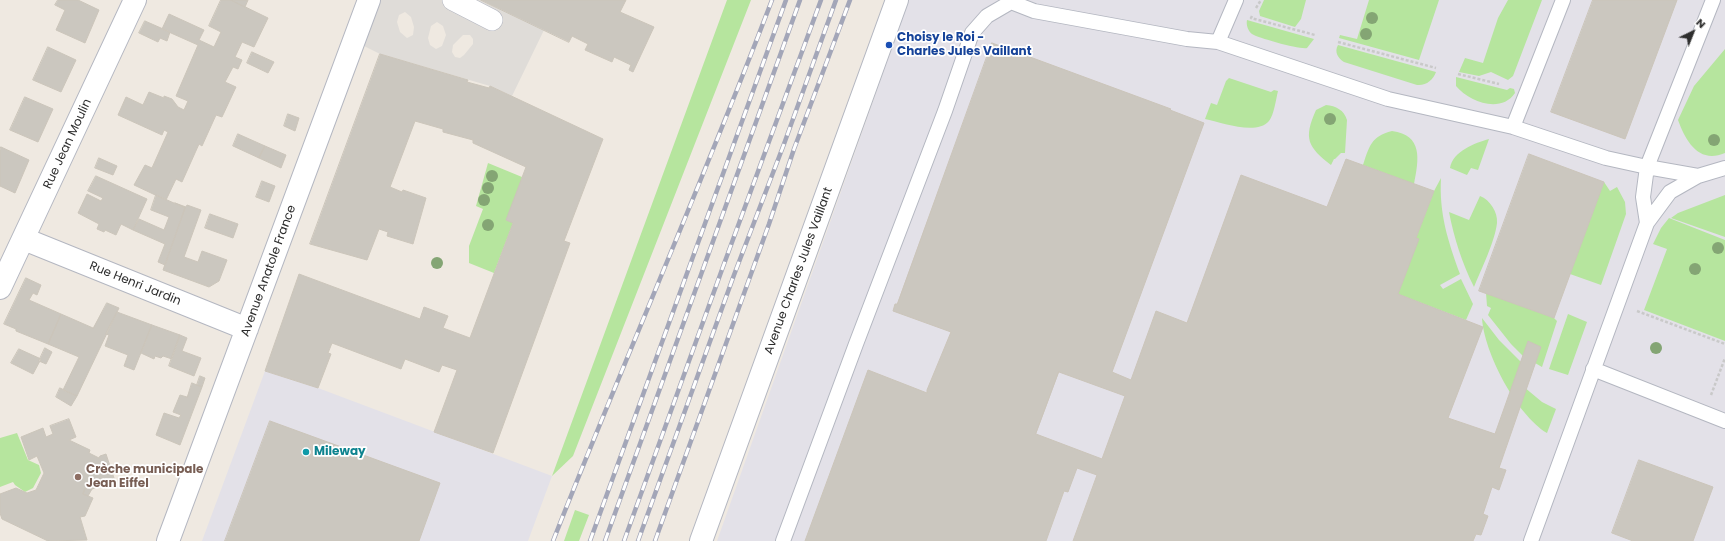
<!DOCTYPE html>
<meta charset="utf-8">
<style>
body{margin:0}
#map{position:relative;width:1725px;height:541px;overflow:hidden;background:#efe9e1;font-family:Poppins,sans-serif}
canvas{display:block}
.north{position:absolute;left:1673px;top:12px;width:40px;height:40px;-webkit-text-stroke:3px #fff;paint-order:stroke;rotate:43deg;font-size:11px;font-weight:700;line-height:16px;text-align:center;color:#2e2e2e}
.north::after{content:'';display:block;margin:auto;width:14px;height:18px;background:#2e2e2e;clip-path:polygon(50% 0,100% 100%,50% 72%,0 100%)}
</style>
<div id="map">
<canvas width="1725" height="541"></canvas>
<div class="north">N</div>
</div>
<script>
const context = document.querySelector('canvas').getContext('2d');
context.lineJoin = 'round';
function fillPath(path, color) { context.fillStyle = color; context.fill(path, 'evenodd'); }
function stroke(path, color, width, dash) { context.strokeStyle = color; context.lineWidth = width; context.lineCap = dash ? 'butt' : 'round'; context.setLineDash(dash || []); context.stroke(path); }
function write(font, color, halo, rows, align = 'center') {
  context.font = font + ' Poppins,sans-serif'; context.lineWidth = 3.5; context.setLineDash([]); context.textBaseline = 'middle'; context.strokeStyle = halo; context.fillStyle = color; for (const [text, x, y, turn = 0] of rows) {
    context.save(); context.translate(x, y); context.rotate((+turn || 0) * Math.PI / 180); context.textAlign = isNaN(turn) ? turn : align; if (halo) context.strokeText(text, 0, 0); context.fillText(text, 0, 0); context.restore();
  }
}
fillPath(new Path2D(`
 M909 0H1725V541H717Z
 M265 371 318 388 552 476 528 541H202Z`), '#e3e1e8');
fillPath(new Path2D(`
 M727 0H751L573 456 552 476Z
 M1264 0H1306L1301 19 1295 27 1260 16 1259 11Z
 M1369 0H1439L1419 60 1339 38 1340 35 1357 39Z
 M1508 0H1542L1513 76 1508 80 1491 72 1479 76 1459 72 1465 58 1483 63 1498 18Z
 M1247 20 1314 39 1307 48C1301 50 1258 38 1252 34 1248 31 1246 25 1247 20Z
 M1338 45 1436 72C1433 80 1426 86 1417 85L1344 62C1338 58 1334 52 1338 45Z
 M1725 49V153C1699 164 1686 142 1678 120L1694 86Z
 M1456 77 1507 90 1510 88 1514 89 1515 93C1501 114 1469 102 1456 86Z
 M1229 78 1271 92 1274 90 1278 91C1276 99 1274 115 1269 121 1256 136 1221 122 1205 119L1211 103 1217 105 1226 81Z
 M1326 105C1336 106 1344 110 1347 120L1345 153H1341L1335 159H1334L1331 165C1308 147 1303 139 1316 110Z
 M1392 131C1423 135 1419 159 1414 184L1363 165C1369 147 1371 136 1392 131Z
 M1489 139 1478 170 1471 168 1467 175 1450 168C1453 151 1475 143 1489 139Z
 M488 163 522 177 513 223 494 273 469 263V246L483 209 476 206Z
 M1441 178C1439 214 1448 241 1460 274L1440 285 1443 289 1461 279 1473 304 1466 320 1398 294 1418 239 1416 238 1434 191Z
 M1604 182 1610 191 1617 187 1625 202 1626 214 1601 285 1570 274Z
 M1725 195V237L1671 218 1678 213Z
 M1480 196C1490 200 1498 212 1497 223 1495 241 1481 270 1474 287 1462 263 1454 238 1449 212L1469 220Z
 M1669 218 1725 240V341L1644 310 1667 249 1653 244 1661 228Z
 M1486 293 1554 318 1557 321 1542 367 1523 356 1511 344 1488 315 1491 308 1487 306Z
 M1568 314 1587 322 1568 375 1549 369Z
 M1482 318 1499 340 1526 367 1524 387 1542 402 1556 409 1547 433C1517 415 1484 353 1482 318Z
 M17 433 28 460 39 465 41 473 33 488 25 492 15 485 13 482 0 487V438Z
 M575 510 589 515 579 541H564Z`), '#b6e59e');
fillPath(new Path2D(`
 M381 0H481L544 30 512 96 490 86 380 54 364 46ZM405 12 411 17 414 27 413 35 407 38 400 32 397 22 399 15ZM437 22 443 26 446 35 442 46 436 49 430 45 428 38 431 26ZM463 35H470L473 39V44L464 55 460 58 455 57 452 52 453 45Z`), '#dfdcd8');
const building = new Path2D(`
 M58 0H78L99 10 85 43 56 30 65 10 55 5Z
 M221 0H231L268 18 254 47 242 42 235 57 242 60 238 69 233 67 225 82 236 87 222 117 216 115 202 146 199 144 182 182 176 179 166 200 134 185 145 165 152 168 168 132 164 130 162 135 118 115 126 97 143 105 149 92 164 98V96L172 99 178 107 184 110 188 101 176 96 198 45 162 29 169 14 204 30 199 40 214 47 221 32 209 26Z
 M231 0H248L245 7Z
 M481 0H626L620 12 654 27 633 72 629 70 631 65 614 57 612 62 585 50 588 44 572 36 569 42Z
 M1593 0H1677L1625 139 1551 112Z
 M145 21 170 32 167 41 160 38 158 42 139 33Z
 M992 43 1171 109 1170 110 1204 123 1112 372 1131 380 1156 311 1187 323 1241 175 1327 207 1346 159 1434 191 1416 238 1419 239 1398 294 1483 327 1448 418 1495 434 1528 341 1541 347 1499 468 1506 470 1499 490 1492 487 1483 514 1488 516 1481 535 1476 534 1473 541H1073L1097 475 1077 468 1068 492 1064 491 1046 541H805L868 370 927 393V390L951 332 893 311 895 304H897ZM1059 372 1125 396 1102 459 1036 434Z
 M48 47 76 60 61 92 33 80Z
 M252 52 274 62 268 73 247 63Z
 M380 54 468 80 467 82 489 88 490 86 603 139 564 241 570 243 493 453 434 432 457 370 442 365 439 372 405 359 401 369 332 343 328 353 331 354 318 388 265 371 299 274 420 319 424 307 448 316 443 328 470 338 513 223 506 220 526 167 473 143V140L443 132V129L415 121 390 187 402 192 403 190 426 198 413 244 387 236 388 232 379 229 367 260 310 244Z
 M25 97 53 109 38 142 10 130Z
 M288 114 299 118 295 131 284 126Z
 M238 134 265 146 259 158 233 146Z
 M265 146 286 155 281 168 259 158Z
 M1 147 29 160 15 193 0 186V150Z
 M1529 154 1604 182 1554 318 1479 291Z
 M99 158 117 166 113 175 95 168Z
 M96 176 147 199 133 230 121 224 116 235 105 230 104 232 97 229 99 224 78 213 87 194 101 201 103 198 88 191Z
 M262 181 275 186 269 202 256 197Z
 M156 195 185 208 165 265 158 262 165 244 133 230 139 219 164 230 169 217 151 210Z
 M175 203 186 207 187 205 201 210 184 257 198 262 202 251 227 260 219 281 209 287 163 270 185 208Z
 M210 214 238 224 233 238 205 228Z
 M26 278 41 285 37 295 33 293 29 300 61 314 48 344 16 331V329L4 324Z
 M107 303 119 308 77 396 63 390 79 357 48 344 61 314 93 328Z
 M117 312 152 325 134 370 124 366 128 355 105 346 109 335 106 334Z
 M152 325 180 335 172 359 163 356 161 358 155 356 154 359 141 353Z
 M180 335 187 338 182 351 201 358 194 376 169 366Z
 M45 348 52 352 46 364 39 361Z
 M19 349 41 359 33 374 11 363Z
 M200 376 205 378 202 387 197 385Z
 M192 383 202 387 180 445 156 435 164 413 179 418 181 415 173 412 180 395 187 397Z
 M60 388 77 396 71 406 56 397Z
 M69 419 76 437 69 440 90 450 89 453 99 458 100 456 106 454 115 481 92 489 86 487 83 494 93 498 85 516 80 517 87 540 48 541 2 519 0 513V494L16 488 27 493 36 490 44 473 37 456 29 460 21 437 43 428 46 437 53 434 50 426Z
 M270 421 440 483 419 541H225Z
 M1639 460 1713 487 1693 541H1633L1612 533Z
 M86 487 92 489 88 496 83 494Z`);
fillPath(building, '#cbc7bf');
stroke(building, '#cbc5ba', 1);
const service = new Path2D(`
 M1218 42 1236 0
 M1513 127 1563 0
 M1647 223 1643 197 1647 167 1713 0
 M1593 369 1725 421
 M783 541 856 344 945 111 972 33 987 16 1011 2 1034 11 1187 39 1218 42 1388 99 1513 127 1606 158 1647 167 1698 176
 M1531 541 1647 223 1670 192 1698 176 1725 168`);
const pedestrian = new Path2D(`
 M453 0 492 20`);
const minor = new Path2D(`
 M24 239 247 329
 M0 288 135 0
 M168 541 369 0
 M701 541 897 0`);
stroke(service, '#b4b7c1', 16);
stroke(pedestrian, '#b4b7c1', 22);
stroke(minor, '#b4b7c1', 24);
stroke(new Path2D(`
 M1256 8 1261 0
 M1252 16 1251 18 1315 35
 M1338 42 1436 68
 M1458 74 1499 84
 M1637 311 1725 344
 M1711 395 1725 358`), '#c9c9c9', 2.5, [3, 2]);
stroke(service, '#fff', 14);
stroke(pedestrian, '#fff', 21);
stroke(minor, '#fff', 22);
const rail = new Path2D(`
 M553 541C624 360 703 182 772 0
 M590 541 786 0
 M605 541 800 0
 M624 541 724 264 821 0
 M638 541 734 275 784 144 836 0
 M655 541 769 224 794 149 850 0`);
stroke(rail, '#a3a6b8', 4.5);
stroke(rail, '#fff', 3, [9]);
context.fillStyle = '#84a574';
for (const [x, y] of [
 [1372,18],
 [1366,34],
 [1330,119],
 [1714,140],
 [492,176],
 [488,188],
 [484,200],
 [488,225],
 [1718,248],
 [437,263],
 [1695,269],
 [1656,348]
]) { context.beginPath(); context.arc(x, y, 6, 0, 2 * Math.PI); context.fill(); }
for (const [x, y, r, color] of [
 [889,45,4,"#1a4fb4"],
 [306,452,4,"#0f9aa8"],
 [78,477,4,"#8d6e63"]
]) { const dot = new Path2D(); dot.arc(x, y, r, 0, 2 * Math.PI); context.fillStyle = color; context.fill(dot); stroke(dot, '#fff', 1.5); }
write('bold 12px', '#164399', '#fff', [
 ["Choisy le Roi -",897,38],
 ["Charles Jules Vaillant",897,52]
], 'left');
write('12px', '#2e2e2e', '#fff', [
 ["Rue Jean Moulin",68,144,-65],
 ["Avenue Anatole France",269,271,-70],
 ["Avenue Charles Jules Vaillant",799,271,-70],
 ["Rue Henri Jardin",135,284,22]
]);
write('bold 12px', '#0d838f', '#fff', [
 ["Mileway",314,452]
], 'left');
write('bold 12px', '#785e54', '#fff', [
 ["Crèche municipale",86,470],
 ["Jean Eiffel",86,484]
], 'left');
</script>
